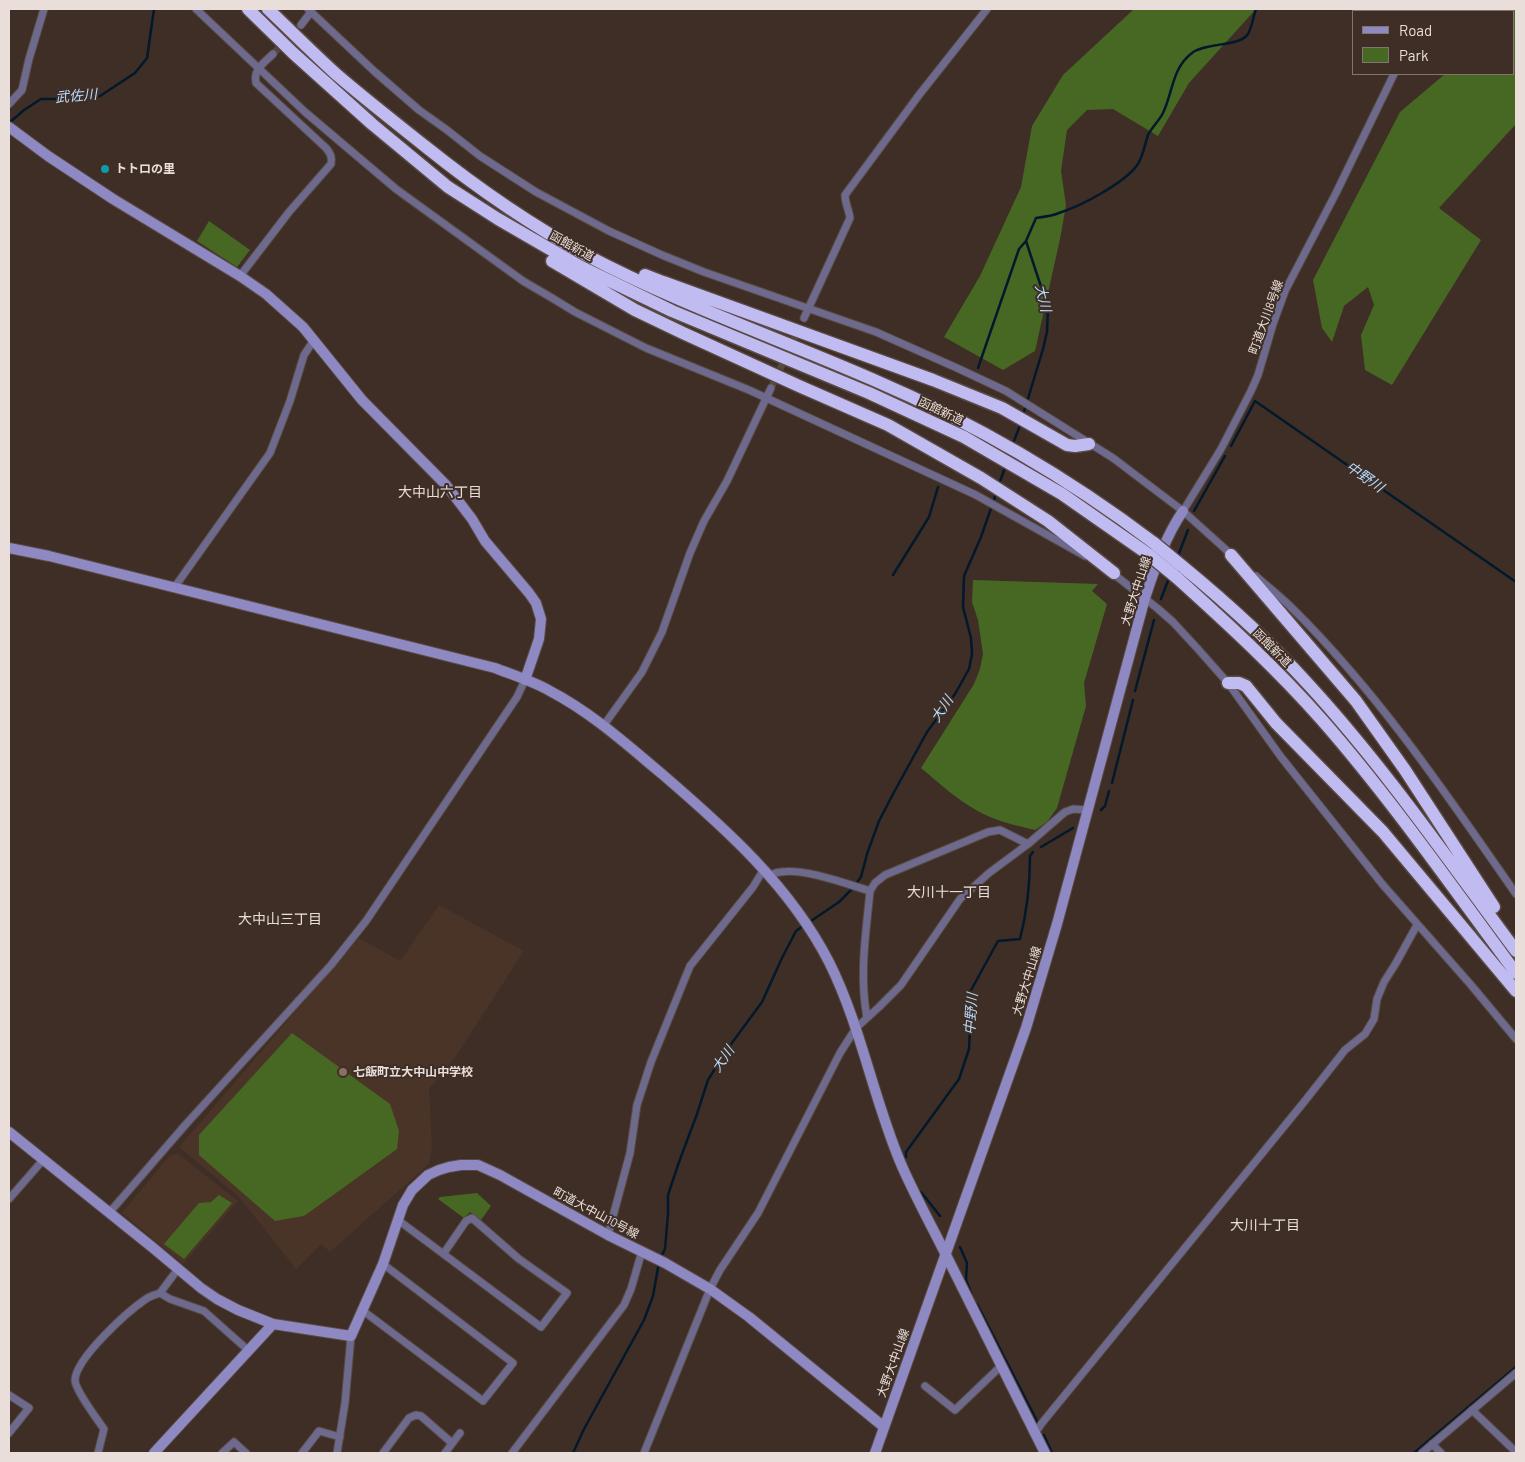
<!DOCTYPE html>
<meta charset="utf-8">
<style>
body{margin:0}
#map{position:relative;width:1525px;height:1462px;overflow:hidden;background:#3e2e26;font-family:Barlow,sans-serif}
canvas{display:block}
.frame{position:absolute;inset:0;border:10px solid #e9ded9;pointer-events:none}
.legend{position:absolute;left:1352px;top:10px;width:162px;height:65px;box-sizing:border-box;background:#3e2e26;border:1px solid #82746e;margin:0;padding:6px 9px;list-style:none;font-size:15px;color:#e9ded9}
.legend li{display:flex;align-items:center;gap:10px;height:25px}
.legend b{width:25px;border:1px solid #82746e}
</style>
<div id="map">
<canvas width="1525" height="1462"></canvas>
<div class="frame"></div>
<ul class="legend">
<li><b style="height:6px;background:#8e89c2"></b>Road</li>
<li><b style="height:14px;background:#476823"></b>Park</li>
</ul>
</div>
<script>
const context = document.querySelector('canvas').getContext('2d');
context.lineJoin = 'round';
function fillPath(path, color) { context.fillStyle = color; context.fill(path, 'evenodd'); }
function stroke(path, color, width, dash) { context.strokeStyle = color; context.lineWidth = width; context.lineCap = dash ? 'butt' : 'round'; context.setLineDash(dash || []); context.stroke(path); }
function write(font, color, halo, rows, align = 'center') {
  context.font = font + ' Barlow,"Noto Sans JP",sans-serif'; context.lineWidth = 4; context.setLineDash([]); context.textBaseline = 'middle'; context.strokeStyle = halo; context.fillStyle = color; for (const [text, x, y, turn = 0] of rows) {
    context.save(); context.translate(x, y); context.rotate((+turn || 0) * Math.PI / 180); context.textAlign = isNaN(turn) ? turn : align; if (halo) context.strokeText(text, 0, 0); context.fillText(text, 0, 0); context.restore();
  }
}
fillPath(new Path2D(`
 M439 905 524 951 456 1056 429 1089 432 1147 429 1164 330 1252 321 1244 296 1269 239 1197 179 1147 359 938 400 961Z
 M178 1154 238 1201 183 1264 122 1213 170 1155Z`), '#4a3428');
fillPath(new Path2D(`
 M1134 9H1256L1189 83 1158 136 1113 109 1087 110 1067 130 1061 171 1066 205 1060 239 1035 351 1003 370 944 337 980 276 1021 187 1032 126 1063 75Z
 M1514 9H1516V124L1439 208 1481 240 1392 385 1365 370 1361 335 1374 305 1368 287 1344 306 1332 342 1322 328 1313 280 1400 112 1445 74H1514Z
 M209 221 250 250 237 267 197 241Z
 M973 580 1098 584 1092 591 1107 604 1084 683 1086 706 1057 808 1047 822 1035 830C1015 825 994 821 976 810 956 799 938 782 921 768L974 684 980 669 983 654 978 620 972 602Z
 M292 1033 390 1104 399 1131 397 1149 304 1216 275 1221 199 1155V1135Z
 M477 1193 491 1206 481 1220 470 1212 464 1218 438 1199 440 1197Z
 M219 1195 232 1203 184 1259 164 1244 199 1203 211 1202Z`), '#476823');
stroke(new Path2D(`
 M9 123 24 110 41 99H85L100 96 135 73 147 58 154 9
 M978 368 1019 249 1026 241
 M1023 415 1043 349 1047 332 1048 308 1026 241 1036 218C1044 217 1052 216 1059 213 1081 206 1125 183 1138 164 1143 156 1145 144 1148 135 1152 127 1159 121 1163 113 1173 92 1172 68 1192 53 1206 42 1240 47 1248 34 1252 27 1253 17 1256 9
 M1012 446 1021 423
 M1231 446 1255 401 1516 582
 M999 484 1006 465
 M1194 511 1225 456
 M1178 556 1188 530
 M893 575 929 517 938 487
 M1161 599 1169 578
 M1135 691 1154 620
 M1112 783 1133 700
 M1101 810 1105 806 1109 791
 M1041 847 1073 828
 M808 923 839 902 852 889 861 877 867 854 879 821 893 794 927 732 955 694 969 669 972 654 971 638 963 607 964 576 981 537 996 494
 M906 1157V1152L959 1079 969 1049 971 1008 970 992 998 941 1020 939C1027 912 1030 884 1030 856L1033 852
 M921 1192 940 1216
 M960 1247 967 1263 966 1280 971 1293
 M661 1257 665 1249 668 1214V1195L679 1162 697 1114 708 1080 726 1051 762 1002 782 958 796 931 803 926
 M977 1304 1038 1423
 M1044 1435 1052 1453
 M573 1453 584 1429 644 1320 653 1296 659 1262
 M1414 1453 1516 1367`), '#02192c', 2.5);
stroke(new Path2D(`
 M273 54 295 31
 M771 388 804 318`), '#584841', 7, [7, 3.5]);
const street = new Path2D(`
 M196 9 305 112 396 189 523 281 552 298 575 312 646 348 749 390 976 495 1085 556
 M308 9 375 72 419 110 447 130 480 156 536 192 609 231 662 255 704 272 876 332 957 368 1006 391 1113 458 1183 511 1233 556
 M1423 11 1425 9
 M301 25 311 12
 M9 104 22 90 29 59 44 9
 M240 276 289 212 331 164C332 157 331 154 326 148L256 83C253 69 264 63 273 54
 M804 318 850 218C849 210 845 203 845 195L919 95 987 9
 M1183 511 1221 449 1251 391 1258 375 1273 324 1285 291 1336 193 1394 74
 M1111 572 1157 608 1173 622 1197 648 1228 683 1281 757 1383 885 1471 985 1516 1039
 M1256 576C1268 587 1281 597 1293 609 1379 694 1447 795 1516 894
 M174 588 270 453 290 401 304 355 314 340
 M604 725 642 672 662 632 690 553 704 521 727 481 771 388
 M770 875C773 874 777 872 781 872 804 868 847 884 870 891
 M867 1018C859 975 866 933 870 891L875 883 885 875 988 832 1000 830 1028 844
 M9 1199 43 1160
 M109 1213 187 1123 331 965 366 921 517 697 525 680
 M398 1220 541 1327 567 1293 519 1259 472 1218 466 1221 444 1253
 M608 1235 630 1153 637 1105 651 1062 690 966 753 887 764 869
 M160 1293 178 1269
 M362 1310 483 1401 513 1363 383 1264
 M925 1386 955 1410 1001 1366
 M9 1395 29 1408 9 1433
 M1472 1410 1516 1452
 M1035 1433 1042 1423 1304 1102 1345 1050 1365 1034 1374 1019 1377 999 1384 982 1396 963 1417 925
 M1432 1444 1441 1453
 M98 1453 104 1429C97 1419 75 1390 75 1380 76 1358 128 1311 146 1299 150 1296 155 1295 160 1293L170 1299 204 1311 249 1351
 M222 1453 234 1442 246 1453
 M302 1453 319 1431 340 1437
 M337 1453 345 1403 351 1336
 M383 1453 409 1418 416 1415 421 1416 452 1443
 M445 1453 460 1433
 M512 1453 624 1305 631 1289 642 1251
 M644 1453 710 1289 720 1270 758 1213 840 1053 856 1028 879 1007 901 985 960 899 989 873 1028 844 1065 812 1073 809 1087 810
 M1422 1453 1516 1373`);
const secondary = new Path2D(`
 M9 127 48 156 113 199 240 276 266 294 303 327 362 400 446 485 472 519 485 541 529 593 536 603 541 619 539 639 525 680
 M9 548 49 556 495 668C513 675 533 681 550 691 592 713 626 744 662 774 726 829 790 886 829 962 861 1026 873 1098 901 1164 914 1194 930 1223 945 1253 978 1320 1012 1386 1045 1453
 M9 1132 152 1247 201 1288 217 1299 238 1310 273 1324 351 1336 383 1264 403 1205 412 1190 428 1175 439 1170 449 1167 461 1165H478L500 1175 608 1235 665 1263 710 1289 749 1317 884 1427
 M154 1453 273 1324
 M875 1453 1026 1028 1057 924 1145 598C1155 568 1165 537 1183 511`);
const highway = new Path2D(`
 M248 9 293 53 372 124 448 187 498 219 581 267 672 311 869 393 964 437 1062 494 1148 554
 M268 9C291 31 313 53 336 74 365 99 396 123 426 147 476 187 529 224 586 255 679 304 778 338 874 380 974 423 1067 477 1154 543
 M552 261 635 310 683 333 799 386 888 425 981 478 1048 521 1114 573
 M645 275 663 282 933 380 1002 408 1067 445 1075 446 1089 444
 M1231 555 1356 701 1405 770 1494 907
 M1182 566C1227 603 1270 642 1309 685 1385 768 1449 861 1516 951
 M1176 577C1227 623 1277 669 1322 720 1392 800 1453 888 1516 973
 M1228 683H1239L1246 686 1276 723 1383 832 1516 991`);
stroke(street, '#594a43', 9);
stroke(secondary, '#594a43', 12);
stroke(highway, '#594a43', 15);
stroke(street, '#6d6a8e', 7);
stroke(secondary, '#8e89c2', 10);
stroke(highway, '#c0bcf1', 12);
const highwayBridge = new Path2D(`
 M1154 543 1182 566
 M1148 554 1176 577`);
stroke(highwayBridge, '#594a43', 15, []);
stroke(highwayBridge, '#c0bcf1', 12);
for (const [x, y, r, color] of [
 [105,169,5,"#0f9aa8"],
 [343,1072,5,"#8d6e63"]
]) { const dot = new Path2D(); dot.arc(x, y, r, 0, 2 * Math.PI); context.fillStyle = color; context.fill(dot); stroke(dot, '#3e2e26', 2); }
write('bold 12px', '#e9ded9', '#3e2e26', [
 ["トトロの里",115,169],
 ["七飯町立大中山中学校",353,1072]
], 'left');
write('12px', '#e9ded9', '#3e2e26', [
 ["函館新道",572,246,29],
 ["町道大川8号線",1266,317,-70],
 ["函館新道",941,411,25],
 ["大野大中山線",1136,591,-72],
 ["函館新道",1272,648,45],
 ["大野大中山線",1027,981,-73],
 ["町道大中山10号線",596,1213,28],
 ["大野大中山線",893,1363,-70]
]);
write('italic 14px', '#b5d9fb', '#3e2e26', [
 ["武佐川",76,96,-5],
 ["大川",1043,298,77],
 ["中野川",1365,477,35],
 ["大川",942,709,-56],
 ["中野川",971,1014,-86],
 ["大川",723,1059,-55]
]);
write('14px', '#e9ded9', '#3e2e26', [
 ["大中山六丁目",440,492],
 ["大川十一丁目",949,892],
 ["大中山三丁目",280,919],
 ["大川十丁目",1265,1225]
]);
</script>
